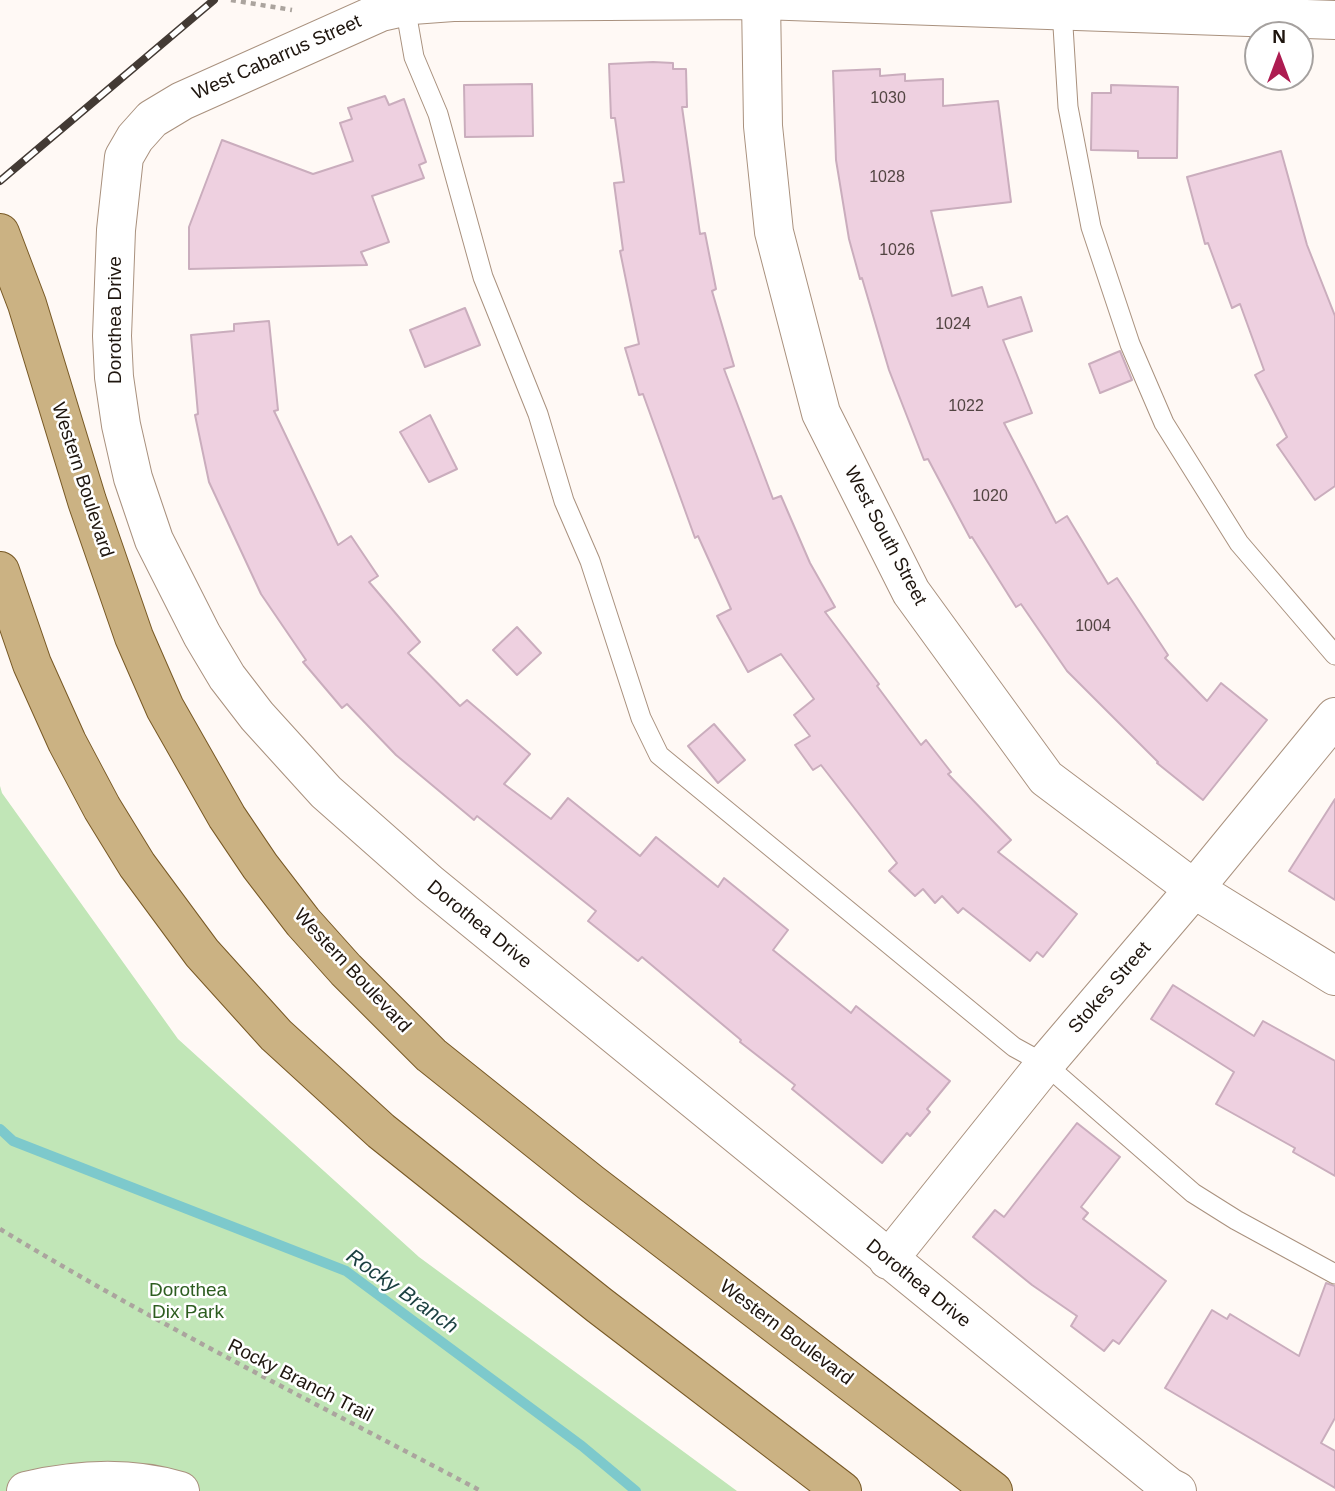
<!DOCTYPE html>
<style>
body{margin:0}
#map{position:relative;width:1335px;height:1491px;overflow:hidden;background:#fff9f5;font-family:Helvetica,sans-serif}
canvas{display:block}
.north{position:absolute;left:1244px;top:21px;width:70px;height:70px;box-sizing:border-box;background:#fff;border:2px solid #a5a19f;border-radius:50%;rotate:0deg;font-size:19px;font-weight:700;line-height:28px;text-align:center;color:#1e150e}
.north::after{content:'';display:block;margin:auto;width:24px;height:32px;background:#ad1c51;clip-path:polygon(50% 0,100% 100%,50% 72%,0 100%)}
</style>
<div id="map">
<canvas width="1335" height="1491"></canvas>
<div class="north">N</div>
</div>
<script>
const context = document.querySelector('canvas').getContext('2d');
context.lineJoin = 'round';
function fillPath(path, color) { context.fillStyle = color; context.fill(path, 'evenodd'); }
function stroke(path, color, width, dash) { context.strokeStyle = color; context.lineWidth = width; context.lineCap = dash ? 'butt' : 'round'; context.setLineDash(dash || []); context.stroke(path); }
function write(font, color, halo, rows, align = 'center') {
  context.font = font + ' Helvetica,sans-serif'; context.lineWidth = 5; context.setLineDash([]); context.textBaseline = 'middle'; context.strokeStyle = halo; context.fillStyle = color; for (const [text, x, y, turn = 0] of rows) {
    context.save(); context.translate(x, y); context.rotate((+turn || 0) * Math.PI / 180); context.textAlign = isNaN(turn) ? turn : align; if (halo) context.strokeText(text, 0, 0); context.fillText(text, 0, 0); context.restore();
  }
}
fillPath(new Path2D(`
 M0 786 2 793 178 1039 419 1257 737 1491H0Z`), '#c1e6b7');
stroke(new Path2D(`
 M0 1129 13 1141 346 1271 582 1446 636 1491`), '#7dc9cc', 10);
const building = new Path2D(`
 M653 62 673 63V69H686L687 107H682L700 234 705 233 716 289 712 291 734 366 724 369 773 499 781 496 810 563 835 607 825 612 879 684 877 686 921 745 926 740 951 772 948 774 1011 840 998 852 1077 914 1043 957 1037 952 1030 961 963 908 958 913 942 896 935 903 923 889 915 896 889 871 897 863 821 765 813 770 795 745 810 736 794 715 814 699 781 654 748 672 717 616 731 609 698 536 695 538 643 394 639 395 625 348 639 344 620 251 623 250 614 183 624 182 615 118H611L609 64Z
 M880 69V76L905 74V81L943 79V106L998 101 1011 202 931 211 952 296 982 287 988 307 1021 297 1032 331 1003 340 1032 413 1004 423 1056 523 1067 516 1108 584 1117 578 1168 655 1165 658 1207 701 1221 683 1267 720 1203 800 1157 763 1158 762 1067 671 1021 604 1016 607 972 537 970 538 928 459 924 460 889 370 862 278 860 279 849 239 836 160 833 71Z
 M532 84 533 136 465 137 464 85Z
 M1111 85 1178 87 1177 158H1138V151L1091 150 1092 93H1111Z
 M385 96 389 105 404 99 426 162 419 165 424 178 372 196 389 242 361 252 367 265 189 269V227L222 140 313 174 353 161 340 123 352 119 348 108Z
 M1281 151 1307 245 1335 316V486L1315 500 1277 445 1287 437 1255 375 1264 370 1240 304 1232 308 1208 243 1205 244 1187 177Z
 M465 308 480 345 425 367 410 330Z
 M269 321 278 410 274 411 338 545 351 536 378 576 369 582 420 642 408 653 460 706 467 700 530 754 504 784 551 819 568 798 640 856 656 837 718 887 724 878 788 930 773 950 851 1013 856 1006 950 1081 927 1109 930 1112 910 1136 907 1133 882 1163 792 1089 795 1085 740 1042 741 1040 642 957 638 961 588 921 596 911 477 816 474 820 396 755 347 704 342 708 303 662 306 660 261 594 209 482 195 415 198 414 191 335 234 331V324Z
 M1120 351 1132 380 1100 393 1089 364Z
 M430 415 457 469 429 482 400 432Z
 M517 627 541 653 517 675 493 650Z
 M714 724 745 760 718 783 688 746Z
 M1335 799V900L1289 871Z
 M1173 985 1254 1036 1263 1021 1335 1061V1176L1293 1152 1295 1148 1216 1104 1234 1072 1151 1019Z
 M1077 1123 1120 1157 1081 1207 1088 1213 1083 1219 1166 1281 1119 1344 1113 1340 1104 1351 1071 1326 1077 1316 1032 1285 973 1237 995 1210 1004 1217Z
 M1326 1283 1335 1286V1418L1321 1443 1335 1451V1488L1165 1388 1212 1310 1227 1319 1230 1314 1299 1356Z`);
fillPath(building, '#eed0e0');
stroke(building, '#caadbd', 2);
const lane = new Path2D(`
 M405 6 414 57 438 114 483 277 538 414 564 501 590 561 641 718 659 755 1014 1047 1045 1064 1193 1193 1236 1220 1335 1274
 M1062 10 1068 107 1091 227 1130 344 1164 423 1239 543 1335 655`);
const street = new Path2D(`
 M761 0 763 126 774 232 821 413 911 592 1046 778 1194 889 1335 976
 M888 1260 1045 1064 1194 889 1335 717
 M26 1491C77 1479 130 1476 180 1491
 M1177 1491 1169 1487 429 883 326 792 257 716 227 677 202 635 154 540 133 478 121 425 114 377 112 336 116 230 124 157 135 138 152 119 182 101 381 12 412 5 453 2 761 0 1335 20`);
const primary = new Path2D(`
 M0 233 27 304 87 501 134 637 165 708 227 817 260 866 303 922 346 970 431 1055 591 1183 993 1491
 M0 571 32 664 67 742 102 808 137 865 202 953 276 1035 381 1131 599 1305 842 1491`);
stroke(lane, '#a9917e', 21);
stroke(street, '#a9917e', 40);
stroke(primary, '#785925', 40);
stroke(new Path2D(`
 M231 0 292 10
 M0 1229C156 1324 319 1405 481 1491`), '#aba49e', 4.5, [5, 5]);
stroke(lane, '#fff', 19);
stroke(street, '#fff', 38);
stroke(primary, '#cbb283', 38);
const rail = new Path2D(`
 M0 181 214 0`);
stroke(rail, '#433a34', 8);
stroke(rail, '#fff', 5, [16]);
write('16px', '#524442', null, [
 ["1030",888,99],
 ["1028",887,178],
 ["1026",897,251],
 ["1024",953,325],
 ["1022",966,407],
 ["1020",990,497],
 ["1004",1093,627]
]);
write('19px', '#1e150e', '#fff', [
 ["West Cabarrus Street",277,58,-24],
 ["Dorothea Drive",116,320,-90],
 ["Western Boulevard",82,480,72],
 ["West South Street",885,536,62],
 ["Dorothea Drive",479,925,39],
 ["Western Boulevard",352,971,47],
 ["Stokes Street",1110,988,-49],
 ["Dorothea Drive",918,1284,39],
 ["Western Boulevard",786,1333,37],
 ["Rocky Branch Trail",300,1381,27]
]);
write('19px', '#2d5d20', '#fff', [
 ["Dorothea",188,1291],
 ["Dix Park",188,1313]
]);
write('italic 21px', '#1a3f40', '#fff', [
 ["Rocky Branch",402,1292,35]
]);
</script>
